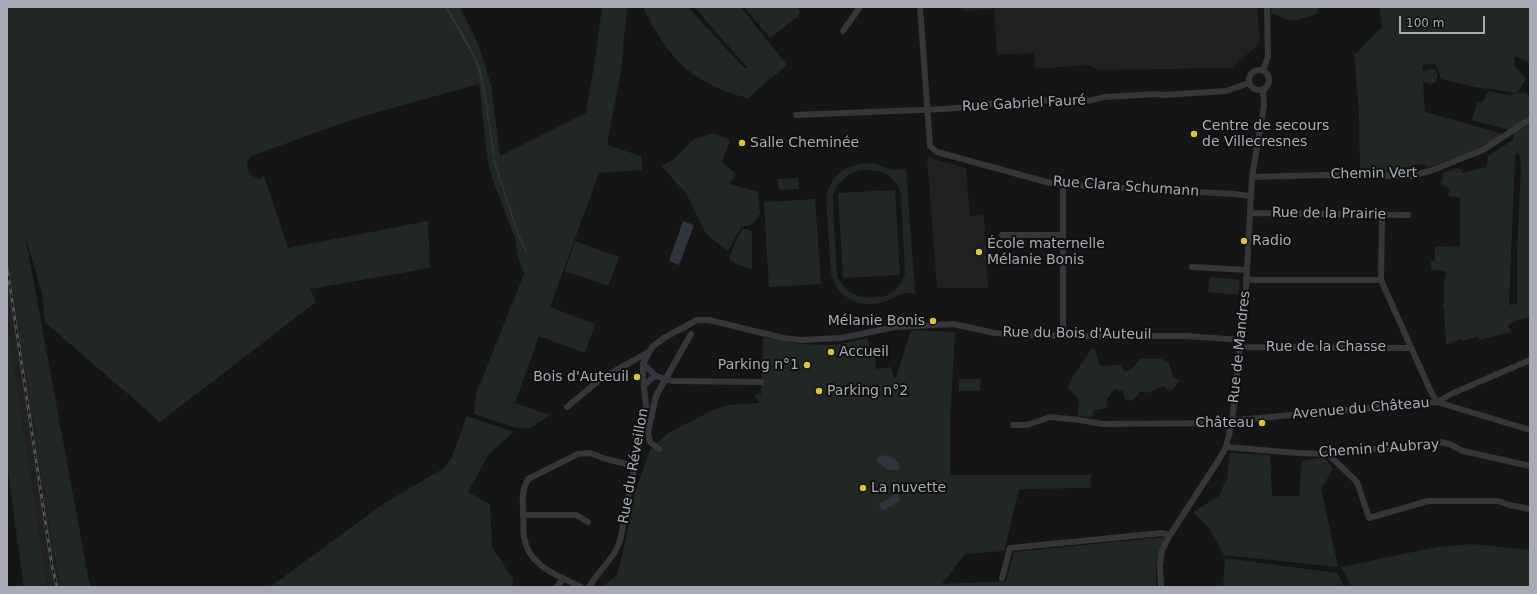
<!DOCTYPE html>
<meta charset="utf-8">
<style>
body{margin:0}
#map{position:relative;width:1537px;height:594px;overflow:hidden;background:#151516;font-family:"DejaVu Sans",sans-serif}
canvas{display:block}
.frame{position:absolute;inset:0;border:8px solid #a8aab5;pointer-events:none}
.scale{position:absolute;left:1399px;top:16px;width:86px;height:18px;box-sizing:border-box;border:2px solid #a8aab5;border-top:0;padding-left:5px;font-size:12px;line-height:14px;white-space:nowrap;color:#a8aab5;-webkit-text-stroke:3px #101011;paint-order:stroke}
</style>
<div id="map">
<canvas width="1537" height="594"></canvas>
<div class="frame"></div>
<div class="scale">100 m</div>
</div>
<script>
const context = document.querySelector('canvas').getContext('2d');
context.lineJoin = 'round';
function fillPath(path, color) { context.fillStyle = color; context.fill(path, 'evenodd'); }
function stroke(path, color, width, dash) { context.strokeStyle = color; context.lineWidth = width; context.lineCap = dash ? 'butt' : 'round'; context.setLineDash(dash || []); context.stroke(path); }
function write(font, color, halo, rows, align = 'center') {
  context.font = font + ' "DejaVu Sans",sans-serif'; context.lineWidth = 4; context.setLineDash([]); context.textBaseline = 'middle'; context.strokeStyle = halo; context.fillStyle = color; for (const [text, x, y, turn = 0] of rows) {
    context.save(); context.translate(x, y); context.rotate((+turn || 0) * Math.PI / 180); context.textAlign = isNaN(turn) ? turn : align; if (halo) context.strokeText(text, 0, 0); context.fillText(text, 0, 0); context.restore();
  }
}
fillPath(new Path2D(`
 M957 7H1257L1260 43 1232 68 1099 70 1088 65 1035 69 1034 53 997 55 994 9 964 11Z
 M7 144 90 587H24L7 465Z
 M927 157 966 168 970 216 984 215 988 288H937Z`), '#212123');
fillPath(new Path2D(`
 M7 7H460L479 46 491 85 500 156 586 113 597 48 602 7H627L621 70 607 145 641 156 642 170 599 173 550 307 595 324 585 353 539 336 515 403 550 415 529 429 514 427 474 414 476 394 524 274 517 254 515 238 492 178 488 163 479 84 357 118 251 156 247 162C247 171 250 177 260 179L264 176 288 248 428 221 430 268 310 289 316 302 160 422 45 322 42 293 25 235 90 587H61L52 540 7 250Z
 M643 7H688L745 69 747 67 694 7H741L787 65 748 98C693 85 667 57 643 7Z
 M744 7H796L800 11 798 18 794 19 770 38Z
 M1271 7H1317L1319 13C1310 16 1298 21 1290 20 1283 19 1278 14 1271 14Z
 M1379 7H1530V63L1514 56 1515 66 1526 79 1517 93 1475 87 1441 79 1436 64 1422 65 1423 72C1429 67 1436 67 1438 76L1436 81 1432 84 1423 82 1425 112 1504 134 1480 149 1427 168V165L1416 164 1414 167 1398 170 1399 173 1360 172 1359 112 1354 53H1357L1382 27Z
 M1488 91 1509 95 1525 92 1530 97V116L1509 130 1472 120 1477 102 1482 103Z
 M1530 122V317L1517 320 1508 325 1511 332 1479 340V336L1462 341V338L1446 345 1444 310 1442 304 1444 302V280L1446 277V271L1431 270V261H1435V247L1460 246V198L1448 196 1450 189 1441 184 1444 173 1457 168 1462 170 1461 173 1487 167 1488 156 1513 140V135L1520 125ZM1517 153 1520 157 1521 167 1517 252V304L1509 305 1515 156Z
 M713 133 730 140 722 162 736 174 730 184 758 192 760 213 753 224 741 227 728 251 706 234 686 193 661 166 674 159 693 140Z
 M873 163 892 170 906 169 915 293C910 293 903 293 899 295 892 298 887 302 879 303 856 308 836 295 831 273L826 197C833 171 848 164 873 163ZM860 170C881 170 895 173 901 195L905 273C901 286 895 294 881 297 864 300 847 295 839 279 836 273 837 264 836 257 835 237 833 216 833 195 838 181 846 175 860 170Z
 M798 178 799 189 779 190 778 179Z
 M895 190 900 275 843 278 838 193Z
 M815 199 821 284 769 287 764 202Z
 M743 229H748L752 232V270L730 261 729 257 739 235Z
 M575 241 619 257 608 286 565 271Z
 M1210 277 1240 280 1238 295 1208 292Z
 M7 324 47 587H24L7 465Z
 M911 330 955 332 950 419V475H1091L1090 488 1019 489 1004 551 965 554 942 584 1006 581 1014 552 1165 537 1156 568V587H602L617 575 626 539 635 492 650 450 668 433 711 411 728 405 760 403 754 395 761 394 763 337C783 342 819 347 840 344 849 342 858 340 867 338L870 348 874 350 876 369 891 367 894 378H896Z
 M1092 348 1095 350 1100 366 1120 365 1125 372 1130 370 1141 359H1162L1169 363 1173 377 1180 381 1170 392 1163 386 1149 393 1141 391 1132 401 1125 399 1123 391 1114 389 1107 400 1106 408 1094 410 1092 417 1078 416 1079 400 1068 388 1070 381Z
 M959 379H981L980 391H959Z
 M467 416 514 432 489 454 468 492 490 504 492 547 513 579 512 587H270L383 504 444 468 451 459Z
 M1230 453 1270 455 1272 496H1299L1302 461 1324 457 1333 469 1321 489 1338 567 1224 555 1209 528 1193 512 1219 496 1227 478Z
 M1472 544 1530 550V587H1352L1341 567 1437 547Z
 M1225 558 1337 573 1345 587H1223Z`), '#212823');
fillPath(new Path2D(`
 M445 7H447C460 27 472 48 481 71L480 72 486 112 479 73 474 58Z
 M683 221 694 225 679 265 669 261Z
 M885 455 892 457 899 463V470H888L877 461 878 457Z
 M897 493 901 500 882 511 879 504Z`), '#2f353d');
stroke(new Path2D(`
 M480 70 483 84 494 156
 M494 160 518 234 527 253`), '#2f353d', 1.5);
stroke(new Path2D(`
 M920 7 930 146 937 152 1054 184 1234 194 1251 196
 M843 31 860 7
 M1249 80a10 10 0 1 1 20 0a10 10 0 1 1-20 0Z
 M1263 71 1268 56 1267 7
 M796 115 944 109 969 107 982 104 1055 100C1070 102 1089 102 1104 97L1157 94 1164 95 1226 91 1249 83
 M1252 177 1325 175 1411 176 1430 171 1483 150 1530 119
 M1063 184V336
 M1251 213 1408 215
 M1382 214 1381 280 1431 392 1437 402 1530 430
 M1002 235H1063
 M1192 267 1247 270
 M1246 279 1255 280H1381
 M1240 347 1411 348
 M643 364 656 376
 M644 386 651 379 656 376 672 381 761 382
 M567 407 602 378 649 352
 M1013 425H1027L1050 417 1079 420 1103 424 1232 423 1237 420 1437 402 1451 394 1530 360
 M1226 447 1298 453 1328 454 1440 442 1449 444 1463 451 1530 466
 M659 449 650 442 648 432 656 396 691 334
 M1328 454 1357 482 1369 518 1428 501H1498L1509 505 1530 509
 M523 515H576L588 522
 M1002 578 1010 548 1162 533 1170 535
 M557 587 563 578
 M581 587C557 575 529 567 524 537 523 530 524 522 523 515 523 503 521 491 528 479L578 454 590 453 606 459 635 466
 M589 587 595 578 614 554 620 541 646 407 643 376V364L652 347 664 338 697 320H709L783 338 801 340 841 338 895 327 953 324 994 333 1013 334 1063 336H1186L1241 340
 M1161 587 1160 566 1162 551 1170 535 1218 461 1226 447 1232 423 1246 287 1252 177 1264 106 1263 89`), '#36363a', 6);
const rail = new Path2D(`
 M7 267 52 566 57 587`);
stroke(rail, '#4f5055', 3);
stroke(rail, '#101011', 1.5, [4.5]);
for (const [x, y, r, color] of [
 [1194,134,4,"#dcc347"],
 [742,143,4,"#dcc347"],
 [1244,241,4,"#dcc347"],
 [979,252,4,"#dcc347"],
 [933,321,4,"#dcc347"],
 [831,352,4,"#dcc347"],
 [807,365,4,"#dcc347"],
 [637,377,4,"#dcc347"],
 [819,391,4,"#dcc347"],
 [1262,423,4,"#dcc347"],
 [863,488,4,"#dcc347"]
]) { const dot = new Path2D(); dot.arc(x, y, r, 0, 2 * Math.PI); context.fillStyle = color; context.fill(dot); stroke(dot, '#101011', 1.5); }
write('14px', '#a8aab5', '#101011', [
 ["Rue Gabriel Fauré",1024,104,-3],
 ["Chemin Vert",1374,174,-1],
 ["Rue Clara Schumann",1126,187,4],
 ["Rue de la Prairie",1329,214,1],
 ["Rue du Bois d'Auteuil",1077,334,1],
 ["Rue de Mandres",1240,347,-84],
 ["Rue de la Chasse",1326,347],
 ["Avenue du Château",1361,409,-5],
 ["Chemin d'Aubray",1379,449,-4],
 ["Rue du Réveillon",634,466,-80]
]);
write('14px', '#a8aab5', '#101011', [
 ["Centre de secours",1202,126],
 ["de Villecresnes",1202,142],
 ["Salle Cheminée",750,143],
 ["Radio",1252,241],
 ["École maternelle",987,244],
 ["Mélanie Bonis",987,260],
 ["Mélanie Bonis",925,321,"right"],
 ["Accueil",839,352],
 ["Parking n°1",799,365,"right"],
 ["Bois d'Auteuil",629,377,"right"],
 ["Parking n°2",827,391],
 ["Château",1254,423,"right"],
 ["La nuvette",871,488]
], 'left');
</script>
